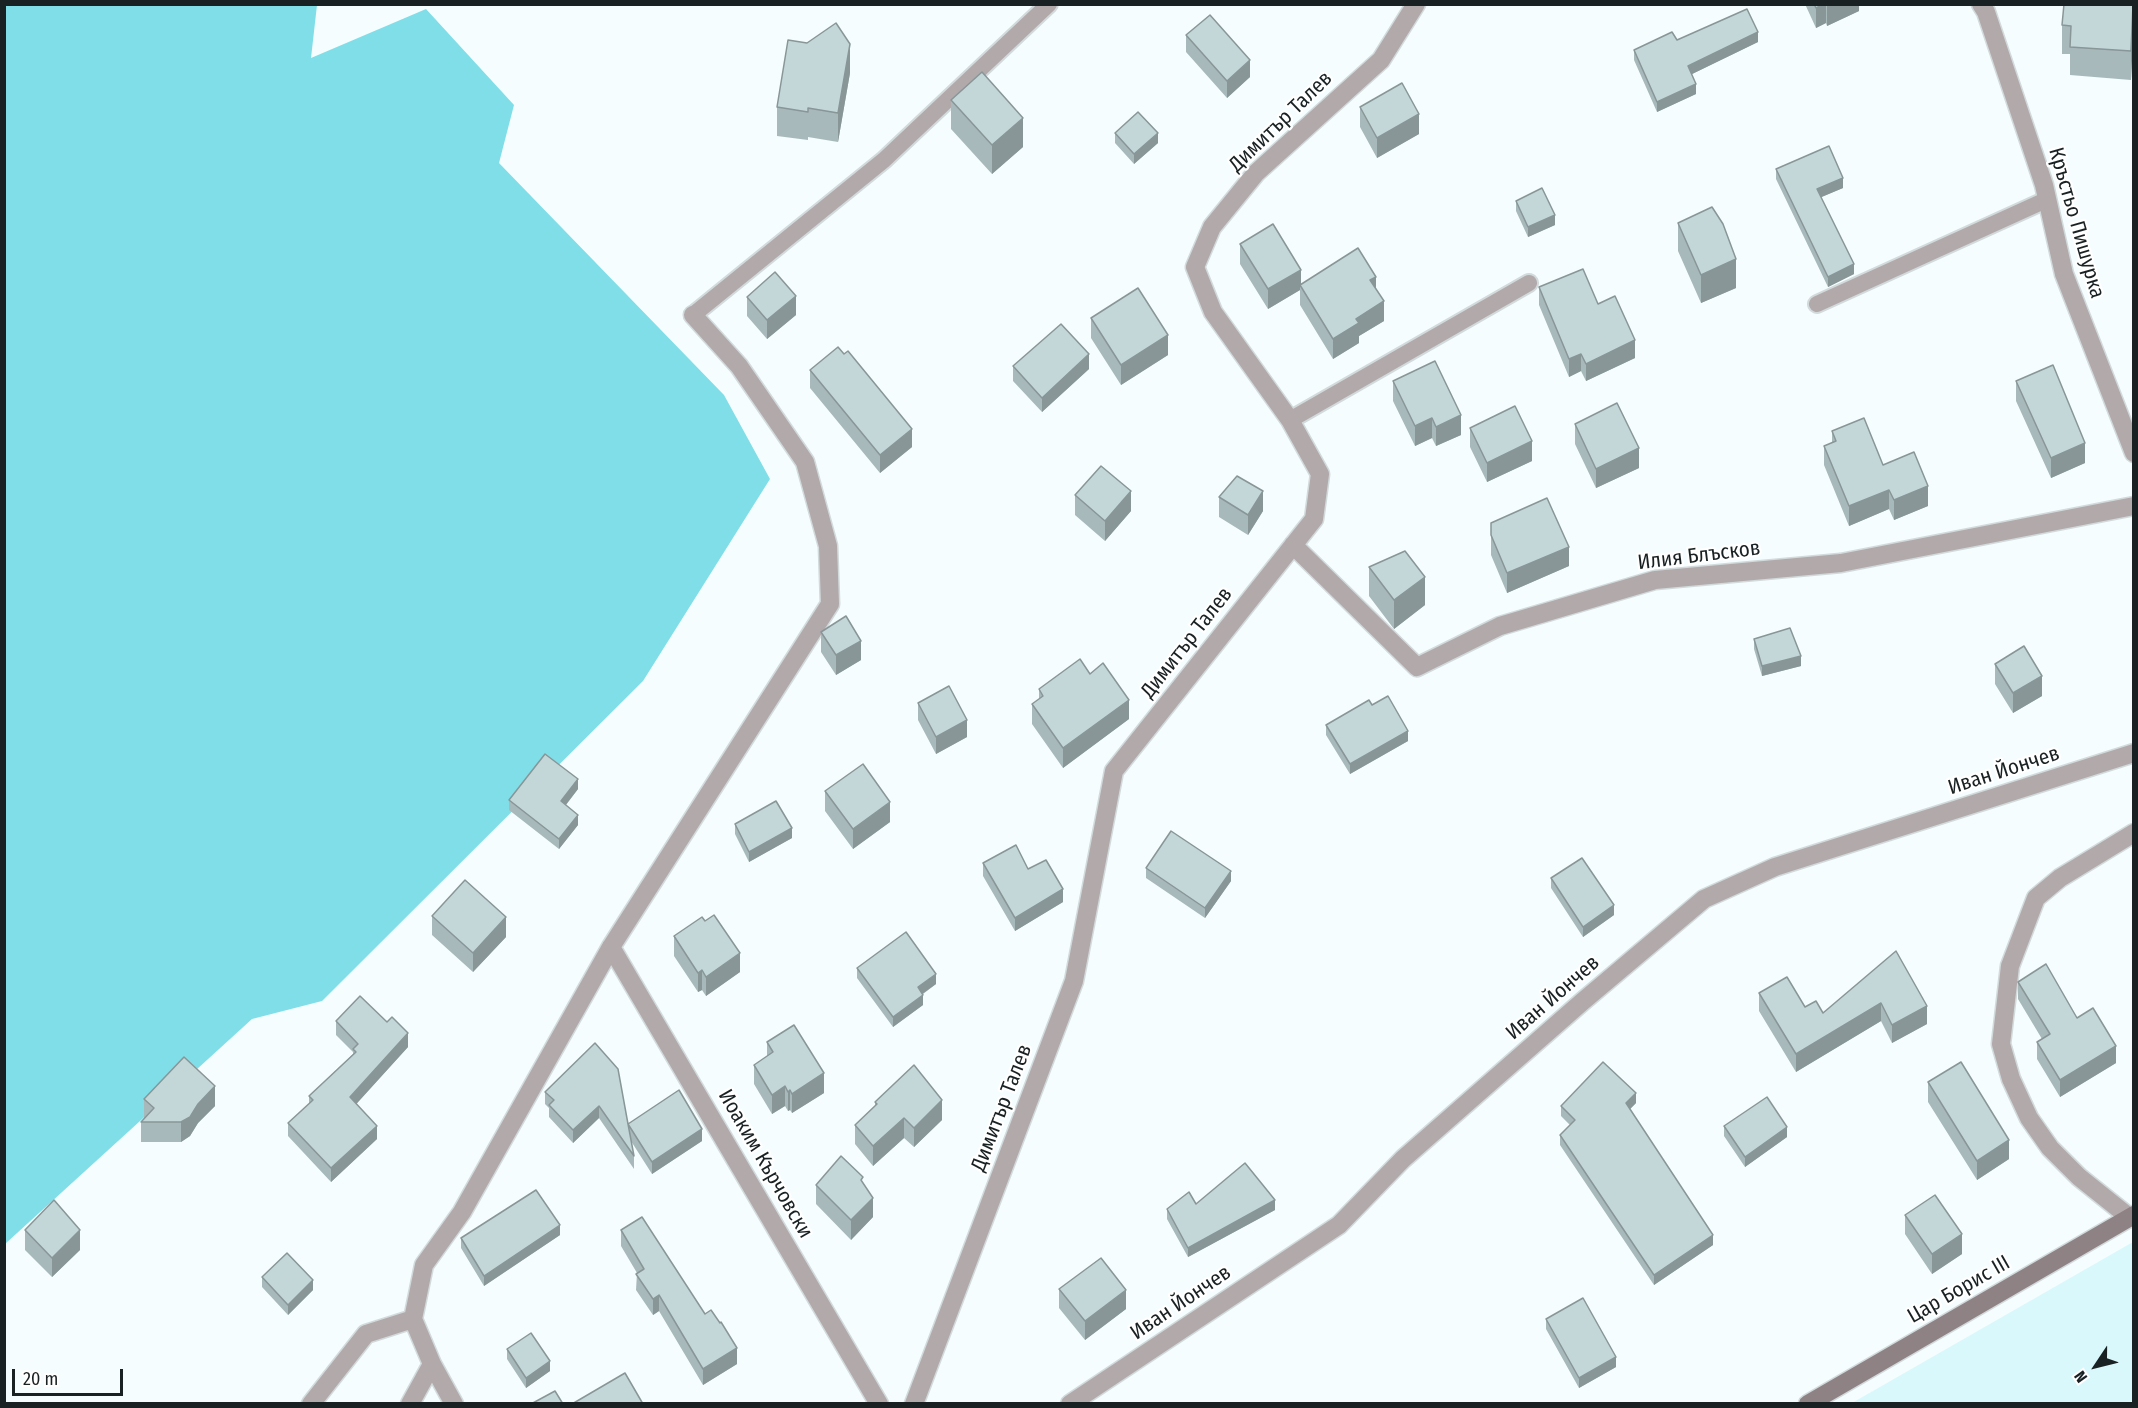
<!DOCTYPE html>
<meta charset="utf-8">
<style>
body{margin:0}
#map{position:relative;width:2138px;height:1408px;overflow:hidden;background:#f5fdfe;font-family:"Fira Sans Condensed",sans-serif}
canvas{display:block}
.frame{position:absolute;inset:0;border:6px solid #192122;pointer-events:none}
.north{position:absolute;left:2066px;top:1336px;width:60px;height:60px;-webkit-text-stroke:4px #fff;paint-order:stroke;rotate:235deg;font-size:16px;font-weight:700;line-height:24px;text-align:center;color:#192122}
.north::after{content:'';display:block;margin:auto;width:21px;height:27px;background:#192122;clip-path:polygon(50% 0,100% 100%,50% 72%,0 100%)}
.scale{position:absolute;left:12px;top:1369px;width:111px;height:27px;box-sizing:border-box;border:3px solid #192122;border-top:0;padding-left:8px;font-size:18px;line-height:21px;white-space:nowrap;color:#192122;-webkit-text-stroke:4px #fff;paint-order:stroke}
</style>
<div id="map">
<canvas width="2138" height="1408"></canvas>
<div class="frame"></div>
<div class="north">N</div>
<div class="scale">20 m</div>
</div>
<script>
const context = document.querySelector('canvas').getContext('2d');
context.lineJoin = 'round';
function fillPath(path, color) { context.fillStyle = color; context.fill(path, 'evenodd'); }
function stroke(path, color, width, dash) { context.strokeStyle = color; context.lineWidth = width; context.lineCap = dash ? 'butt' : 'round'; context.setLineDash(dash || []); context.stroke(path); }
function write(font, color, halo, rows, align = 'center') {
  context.font = font + ' "Fira Sans Condensed",sans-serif'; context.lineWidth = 4.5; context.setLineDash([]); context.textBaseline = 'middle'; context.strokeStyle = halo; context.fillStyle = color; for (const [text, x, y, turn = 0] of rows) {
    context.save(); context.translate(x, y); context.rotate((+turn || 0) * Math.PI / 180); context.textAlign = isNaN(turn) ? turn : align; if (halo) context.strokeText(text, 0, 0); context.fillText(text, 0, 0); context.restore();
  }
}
fillPath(new Path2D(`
 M2133 1242V1403H1852Z`), '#d9f8fb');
fillPath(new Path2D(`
 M5 5H317L311 58 426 9 514 105 499 163 724 395 770 479 643 681 322 1001 252 1019 5 1244Z`), '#80dee8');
const lane = new Path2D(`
 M1817 304 2046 200
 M693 315 884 160 1049 4
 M1290 420 1529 283`);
const street = new Path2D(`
 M1981 4 1986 12 2044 185 2064 274 2134 453
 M1293 545 1417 667 1500 626 1655 580 1841 563 2134 506
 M611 947 879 1404
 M2129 1217 2079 1177 2050 1148 2029 1118 2011 1079 2001 1044 2010 966 2036 898 2060 878 2134 833
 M413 1319 424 1265 462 1212 611 947 830 604 828 546 805 462 739 366 693 315
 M413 1319 432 1364 454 1404
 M311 1404 366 1334 413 1319
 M410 1404 432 1364
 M914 1404 1074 981 1114 771 1314 519 1320 474 1290 420 1213 312 1195 267 1212 227 1256 173 1381 60 1416 4
 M1070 1404 1339 1225 1403 1159 1582 1002 1704 899 1775 867 2134 753`);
const secondary = new Path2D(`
 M1808 1404 2134 1215`);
stroke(lane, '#d2dadb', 20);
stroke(street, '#d2dadb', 21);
stroke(secondary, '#d2dadb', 21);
stroke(lane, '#b2a9ab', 16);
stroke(street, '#b2a9ab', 18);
stroke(secondary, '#8e8285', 18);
fillPath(new Path2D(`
 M1805 4H1859V11L1827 26 1826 23 1816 28Z
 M2133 4 2131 80 2070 75V54H2062V25Z
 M1186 35 1250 77 1227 98 1186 52Z
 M1677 40 1758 42 1692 74 1696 94 1657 112 1634 60V50Z
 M850 73 838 142 808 137V140L777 136V107Z
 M951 100 1023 147 992 174 951 129Z
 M1360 107 1419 134 1377 158 1360 127Z
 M1115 133 1158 143 1134 164 1115 143Z
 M1776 169 1843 188 1821 197 1854 274 1828 287 1776 179Z
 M1516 201 1555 225 1528 237 1516 211Z
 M1678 223 1736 288 1701 303 1678 251Z
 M1240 244 1301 285 1376 288 1384 321 1359 336V343L1333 359 1300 305V290L1268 309 1240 264Z
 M1539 287 1598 304 1635 358 1586 381 1581 371 1569 377 1539 305Z
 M747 297 796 315 767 339 747 316Z
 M1091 318 1168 355 1121 385 1091 338Z
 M1013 366 1089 369 1042 412 1013 381Z
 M810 370 912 447 880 473 810 388Z
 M1393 381 1461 435 1436 446 1432 438 1415 446 1393 401Z
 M2016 381 2085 463 2051 478 2016 401Z
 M1575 424 1639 468 1596 488 1575 444Z
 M1470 428 1532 461 1487 482 1470 447Z
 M1832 431 1883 465 1928 506 1894 520 1889 509 1849 526 1824 465V446L1832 443Z
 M1075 495 1131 511 1105 541 1075 515Z
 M1219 497 1263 511 1248 535 1219 517Z
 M1491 523 1569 566 1507 593 1491 555Z
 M1369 567 1425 605 1394 629 1369 596Z
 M821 632 861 660 836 675 821 652Z
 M1754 639 1801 666 1762 676 1754 649Z
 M1995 664 2042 696 2013 713 1995 684Z
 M1090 674 1129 719 1063 768 1032 724V704L1039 699V689Z
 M918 703 967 737 936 754 918 720Z
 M1326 725 1408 741 1350 774 1326 735Z
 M578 789 566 805 578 825 559 849 509 810V800Z
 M825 791 890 822 853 849 825 811Z
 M735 824 792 838 749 862 735 834Z
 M983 863 1028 869 1063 902 1015 931 983 876Z
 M1146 868 1231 881 1205 918 1146 878Z
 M1551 878 1614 915 1583 937 1551 888Z
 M432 916 506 937 473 972 432 935Z
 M674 936 740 972 706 996 702 990 698 992 674 956Z
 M1896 951 1927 1024 1892 1043 1881 1021 1796 1072 1759 1011V993L1823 1013Z
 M857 968 936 984 923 994V1005L893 1027 857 978Z
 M2018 982 2116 1063 2060 1097 2037 1059V1042L2042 1039 2018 999Z
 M336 1021 408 1047 356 1104 377 1139 331 1182 288 1136V1123L309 1104V1096L353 1054V1052L336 1035Z
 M767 1042 824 1093 792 1113 790 1110 788 1111 785 1106 772 1114 754 1084V1065L767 1056Z
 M595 1043 628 1124 702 1141 652 1174 631 1141 634 1156V1169L599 1118 573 1143 549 1117V1108L545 1104V1092Z
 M1928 1082 2009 1159 1977 1180 1928 1102Z
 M144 1099 215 1106 198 1123 190 1136 181 1142H141V1122L144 1118Z
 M875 1102 942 1120 914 1147 904 1138 873 1166 855 1144V1125L875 1107Z
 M1636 1103 1630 1109 1713 1245 1654 1285 1560 1145V1135L1570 1125 1561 1116V1106Z
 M1724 1126 1787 1137 1745 1167 1724 1136Z
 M863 1183 873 1217 851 1240 816 1204V1185Z
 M1196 1204 1275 1210 1188 1257 1167 1219V1209Z
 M1905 1215 1962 1254 1932 1274 1905 1234Z
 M25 1230 80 1250 52 1277 25 1250Z
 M621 1230 737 1364 703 1385 659 1311 653 1315 636 1290 637 1273 621 1246Z
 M560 1235 484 1286 461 1248V1238Z
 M262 1277 313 1290 288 1315 262 1287Z
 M1059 1289 1126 1309 1085 1340 1059 1308Z
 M1546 1319 1616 1367 1579 1388 1546 1329Z
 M507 1349 550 1371 526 1388 507 1359Z`), '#a8b9bb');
fillPath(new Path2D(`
 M1824 4H1826V23L1816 28V8Z
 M1831 4H1859V11L1827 26V6Z
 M2133 12V41L2131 80V51Z
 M1758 32V42L1688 76V66Z
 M850 44V73L838 142V113Z
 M1250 60V77L1227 98V81Z
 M1696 84V94L1657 112V102Z
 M1419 114V134L1377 158V138Z
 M1023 118V147L992 174V145Z
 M1158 133V143L1134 164V154Z
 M1843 178V188L1817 199V189Z
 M1555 215V225L1528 237V227Z
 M1736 259V288L1701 303V275Z
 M1854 264V274L1828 287V277Z
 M1301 270V287L1300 285V290L1268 309V289Z
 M1376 277V296L1370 280Z
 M796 296V315L767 339V320Z
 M1384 301V321L1359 336V343L1333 359V339L1356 319Z
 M1168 335V355L1121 385V365Z
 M1635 340V358L1586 381V364Z
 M1089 354V369L1042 412V398Z
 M1581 354V371L1569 377V359Z
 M1461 415V435L1436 446V427Z
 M1432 418V438L1415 446V426Z
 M912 429V447L880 473V455Z
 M1532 441V461L1487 482V463Z
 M2085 443V463L2051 478V458Z
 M1639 448V468L1596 488V469Z
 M1928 486V506L1894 520V500Z
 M1889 490V509L1849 526V506Z
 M1131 491V511L1105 541V521Z
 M1263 491V511L1248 535V515Z
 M1569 547V566L1507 593V573Z
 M1425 577V605L1394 629V600Z
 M861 641V660L836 675V655Z
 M1801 656V666L1762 676V666Z
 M2042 676V696L2013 713V693Z
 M1129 700V719L1063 768V748Z
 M967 720V737L936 754V737Z
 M1408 731V741L1350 774V764Z
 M578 779V789L561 811V801Z
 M890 802V822L853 849V829Z
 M578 815V825L559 849V839Z
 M792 828V838L749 862V852Z
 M1231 871V881L1205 918V908Z
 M1063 889V902L1015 931V918Z
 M1614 905V915L1583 937V927Z
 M506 917V937L473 972V953Z
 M740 953V972L706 996V977Z
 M702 970V990L698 992V973Z
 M936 974V984L918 997V987Z
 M923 995V1005L893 1027V1017Z
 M1881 1003V1021L1796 1072V1054Z
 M1927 1006V1024L1892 1043V1025Z
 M408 1033V1047L350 1111V1097Z
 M2116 1046V1063L2060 1097V1080Z
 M824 1073V1093L792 1113V1094Z
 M215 1086V1106L198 1123 190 1136 181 1142V1122Z
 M785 1086V1106L772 1114V1095Z
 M790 1090V1110L788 1111V1092Z
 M1636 1093V1103L1626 1113V1103Z
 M942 1100V1120L914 1147V1128Z
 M599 1106V1118L573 1143V1130Z
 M904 1118V1138L873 1166V1146Z
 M377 1126V1139L331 1182V1168Z
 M1787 1127V1137L1745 1167V1157Z
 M702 1129V1141L652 1174V1162Z
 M2009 1140V1159L1977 1180V1161Z
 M873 1198V1217L851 1240V1220Z
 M1275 1200V1210L1188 1257V1248Z
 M560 1225V1235L484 1286V1276Z
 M80 1230V1250L52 1277V1258Z
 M1962 1234V1254L1932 1274V1254Z
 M1713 1235V1245L1654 1285V1275Z
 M313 1280V1290L288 1315V1305Z
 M1126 1290V1309L1085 1340V1321Z
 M659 1295V1311L653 1315V1299Z
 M737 1348V1364L703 1385V1369Z
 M1616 1357V1367L1579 1388V1378Z
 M550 1361V1371L526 1388V1378Z`), '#889698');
const building = new Path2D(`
 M1814 4H1824L1816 8Z
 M2064 4H2133L2131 51 2070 47 2071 26 2062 25Z
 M1747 9 1758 32 1688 66 1696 84 1657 102 1634 50 1672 32 1677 40Z
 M1210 15 1250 60 1227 81 1186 35Z
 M836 23 850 44 838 113 808 108V112L777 107 788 40 807 43Z
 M982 72 1023 118 992 145 951 100Z
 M1402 83 1419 114 1377 138 1360 107Z
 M1138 112 1158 133 1134 154 1115 133Z
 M1829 146 1843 178 1817 189 1854 264 1828 277 1776 169Z
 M1542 188 1555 215 1528 227 1516 201Z
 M1712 207 1723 224 1736 259 1701 275 1678 223Z
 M1273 224 1301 270 1268 289 1240 244Z
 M1358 248 1376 277 1370 280 1384 301 1356 319 1359 323 1333 339 1300 285Z
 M1583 269 1598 304 1615 296 1635 340 1586 364 1581 354 1569 359 1539 287Z
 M775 272 796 296 767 320 747 297Z
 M1138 288 1168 335 1121 365 1091 318Z
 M1061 324 1089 354 1042 398 1013 366Z
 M838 347 844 354 848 351 912 429 880 455 810 370Z
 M1435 361 1461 415 1436 427 1432 418 1415 426 1393 381Z
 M2053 365 2085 443 2051 458 2016 381Z
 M1617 403 1639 448 1596 469 1575 424Z
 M1515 406 1532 441 1487 463 1470 428Z
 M1864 418 1883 465 1914 452 1928 486 1894 500 1889 490 1849 506 1824 446 1836 441 1832 431Z
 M1101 466 1131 491 1105 521 1075 495Z
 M1237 476 1263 491 1248 515 1219 497Z
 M1547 498 1569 547 1507 573 1491 535V523Z
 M1405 551 1425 577 1394 600 1369 567Z
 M846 616 861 641 836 655 821 632Z
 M1790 628 1801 656 1762 666 1754 639Z
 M2024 646 2042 676 2013 693 1995 664Z
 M1080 659 1090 674 1103 663 1129 700 1063 748 1032 704 1043 696 1039 689Z
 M949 686 967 720 936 737 918 703Z
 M1388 696 1408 731 1350 764 1326 725 1369 700 1372 705Z
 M545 754 578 779 561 801 578 815 559 839 509 800Z
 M863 764 890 802 853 829 825 791Z
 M776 801 792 828 749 852 735 824Z
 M1171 831 1231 871 1205 908 1146 868Z
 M1016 845 1028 869 1046 860 1063 889 1015 918 983 863Z
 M1582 858 1614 905 1583 927 1551 878Z
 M465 880 506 917 473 953 432 916Z
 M714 915 740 953 706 977 702 970 698 973 674 936 702 917 705 921Z
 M906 932 936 974 918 987 923 995 893 1017 857 968Z
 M1896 951 1927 1006 1892 1025 1881 1003 1796 1054 1759 993 1787 977 1805 1007 1816 1001 1823 1013Z
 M2046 964 2077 1018 2093 1008 2116 1046 2060 1080 2037 1042 2050 1034 2018 982Z
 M360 996 387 1022 392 1017 408 1033 350 1097 377 1126 331 1168 288 1123 313 1100 309 1096 356 1052 353 1049 358 1044 336 1021Z
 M794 1025 824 1073 792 1094 790 1090 788 1092 785 1086 772 1095 754 1065 773 1052 767 1042Z
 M595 1043 618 1069 628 1124 679 1090 702 1129 652 1162 628 1124 634 1156 599 1106 573 1130 549 1105 554 1100 545 1092Z
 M184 1057 215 1086 198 1104 190 1117 181 1122H141L154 1108 144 1099Z
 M1603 1062 1636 1093 1626 1103 1713 1235 1654 1275 1560 1135 1575 1120 1561 1106Z
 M1961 1062 2009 1140 1977 1161 1928 1082Z
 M914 1065 942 1100 914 1128 904 1118 873 1146 855 1125 877 1104 875 1102Z
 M1767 1097 1787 1127 1745 1157 1724 1126Z
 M841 1156 863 1177 861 1180 873 1198 851 1220 816 1185Z
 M1245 1163 1275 1200 1188 1248 1167 1209 1189 1192 1196 1204Z
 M536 1190 560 1225 484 1276 461 1238Z
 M1935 1195 1962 1234 1932 1254 1905 1215Z
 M54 1200 80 1230 52 1258 25 1230Z
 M642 1217 705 1314 711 1310 720 1323 721 1322 737 1348 703 1369 659 1295 653 1299 636 1274 644 1269 621 1230Z
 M287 1253 313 1280 288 1305 262 1277Z
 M1101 1258 1126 1290 1085 1321 1059 1289Z
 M1583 1298 1616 1357 1579 1378 1546 1319Z
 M531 1333 550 1361 526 1378 507 1349Z
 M625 1373 643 1404H572Z
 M555 1391 563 1404H531Z`);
fillPath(building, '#c3d7d9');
stroke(building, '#889698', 1.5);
write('21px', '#192122', '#fff', [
 ["Димитър Талев",1281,122,-44],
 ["Кръстьо Пишурка",2076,223,74],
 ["Илия Блъсков",1699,556,-7],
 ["Димитър Талев",1187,643,-52],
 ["Иван Йончев",2004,771,-18],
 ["Иван Йончев",1553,998,-41],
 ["Димитър Талев",1002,1108,-69],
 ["Иоаким Кърчовски",765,1164,60],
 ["Цар Борис III",1959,1290,-30],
 ["Иван Йончев",1181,1303,-34]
]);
</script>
